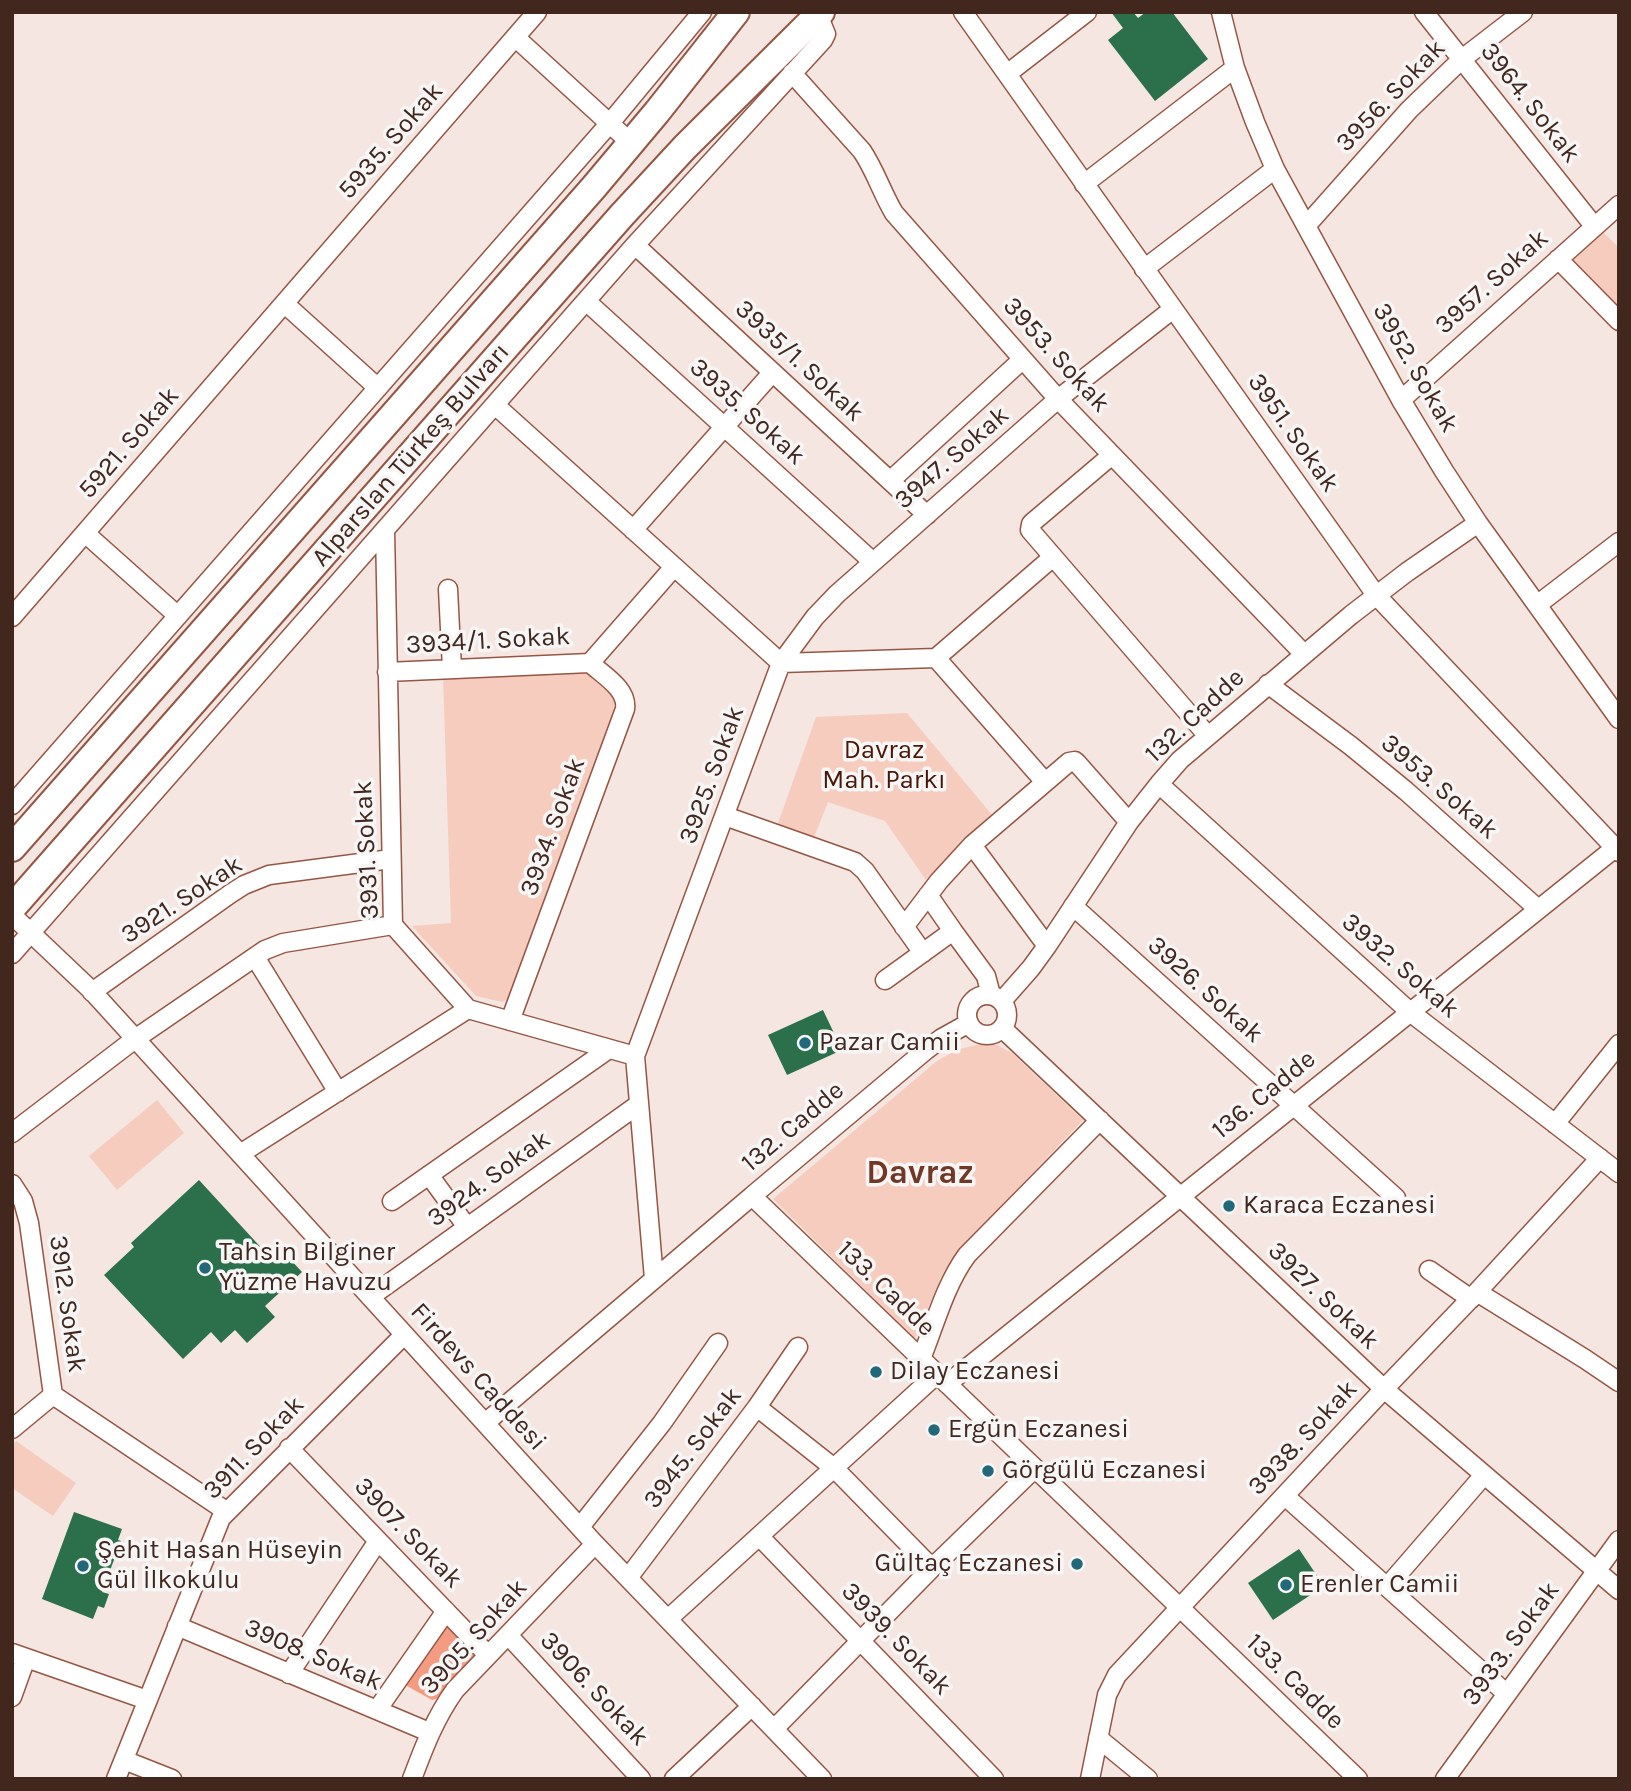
<!DOCTYPE html>
<meta charset="utf-8">
<style>
body{margin:0}
#map{position:relative;width:1631px;height:1791px;overflow:hidden;background:#f5e6e1;font-family:Karla,sans-serif}
canvas{display:block}
.frame{position:absolute;inset:0;border:14px solid #42271e;pointer-events:none}
</style>
<div id="map">
<canvas width="1631" height="1791"></canvas>
<div class="frame"></div>
</div>
<script>
const context = document.querySelector('canvas').getContext('2d');
context.lineJoin = 'round';
function fillPath(path, color) { context.fillStyle = color; context.fill(path, 'evenodd'); }
function stroke(path, color, width, dash) { context.strokeStyle = color; context.lineWidth = width; context.lineCap = dash ? 'butt' : 'round'; context.setLineDash(dash || []); context.stroke(path); }
function write(font, color, halo, rows, align = 'center') {
  context.font = font + ' Karla,sans-serif'; context.lineWidth = 7; context.setLineDash([]); context.textBaseline = 'middle'; context.strokeStyle = halo; context.fillStyle = color; for (const [text, x, y, turn = 0] of rows) {
    context.save(); context.translate(x, y); context.rotate((+turn || 0) * Math.PI / 180); context.textAlign = isNaN(turn) ? turn : align; if (halo) context.strokeText(text, 0, 0); context.fillText(text, 0, 0); context.restore();
  }
}
fillPath(new Path2D(`
 M1602 231 1619 248V311L1574 265 1573 256Z
 M587 672C597 678 612 690 614 703 614 704 613 713 612 714L507 1000 502 1002 476 996 412 926 451 923 443 676Z
 M907 713 993 816 958 848 926 880 885 821 828 802 813 840 777 826 816 717Z
 M976 1045H997L1012 1053 1083 1120 959 1250 942 1275 915 1339 773 1199 937 1061 956 1050Z
 M157 1100 184 1133 117 1190 89 1156Z
 M16 1441 76 1483 53 1516 12 1488V1446Z`), '#f6ccbf');
fillPath(new Path2D(`
 M445 1621 479 1653 439 1698 432 1700 407 1686 405 1678Z`), '#f49c82');
fillPath(new Path2D(`
 M1111 12H1133L1138 18 1146 12H1172L1208 59 1155 101 1108 40 1123 28Z
 M823 1010 842 1050 787 1075 768 1035Z
 M199 1180 266 1253 276 1244 302 1272 265 1306 275 1317 247 1343 235 1330 221 1343 211 1332 183 1359 104 1275 134 1247 131 1243Z
 M74 1512 122 1529 118 1540 121 1541 102 1592 109 1594 104 1608 98 1606 93 1619 42 1599Z
 M1299 1549 1324 1586 1273 1620 1248 1583Z`), '#2c6f4b');
const minor = new Path2D(`
 M963 12 1376 595 1619 852
 M1221 12 1235 68 1255 122 1275 169 1401 400 1444 471 1478 523 1619 719
 M1424 12 1594 226
 M515 37 631 143
 M792 73 862 151C875 170 882 193 894 213L1058 399 1304 654
 M1007 74 1087 12
 M1084 184 1235 68
 M1306 226 1409 110 1462 59 1523 12
 M635 245 927 515
 M1558 259 1619 321
 M1144 269 1275 169
 M586 301 873 562
 M285 304 378 388
 M1401 400 1619 205
 M495 405 781 663 635 1056 654 1279
 M1112 455 1033 522 1031 524 1030 530 1208 736
 M890 481 1023 359
 M385 530 393 925 468 1009 635 1056
 M633 530 772 373
 M85 533 178 616
 M448 589 452 669
 M1537 605 1619 542
 M12 617 537 12
 M936 658 1053 557
 M781 663 815 617 837 594 1058 399 1173 309
 M781 663 936 658 1045 782
 M387 672 590 663 674 567
 M1268 684 1351 746 1406 791 1538 909
 M1159 784 1410 1012 1619 1173
 M12 805 610 123 702 12
 M725 816 855 862 865 871 923 953
 M972 845 1047 946
 M928 895 953 931
 M1073 906 1396 1198
 M12 915 91 990 595 1544 822 1779
 M904 927 939 881 972 845 1069 762 1075 761 1077 763 1129 822
 M12 954 635 245 823 40 826 34 818 15
 M255 957 338 1092
 M885 980 953 931 986 976 991 995
 M92 992 230 894 244 885 269 875 391 859
 M967 1015a20 20 0 1 1 40 0a20 20 0 1 1-40 0Z
 M1002 1001 1031 968 1047 946 1129 822 1159 784 1180 760 1351 615 1407 572 1478 523
 M510 1021 625 709C628 689 603 675 590 663
 M1002 1028 1384 1389 1619 1590
 M1555 1124 1619 1044
 M12 1133 135 1039 265 950 283 943 393 925
 M240 1154 468 1009
 M429 1175 467 1227
 M12 1184 23 1201 29 1223 53 1395 226 1511
 M752 1196 926 1050 942 1038 969 1023
 M392 1201 609 1049
 M1429 1270 1471 1299
 M1477 1292 1585 1359 1619 1382
 M370 1297 639 1104
 M921 1359C935 1324 945 1285 967 1255L1100 1120
 M947 1384 1615 848
 M757 1407 834 1468 932 1568
 M485 1423 752 1196 1358 1779
 M12 1429 53 1395
 M289 1448 488 1655
 M1285 1496 1507 1694
 M580 1527 662 1423 718 1343
 M759 1536 994 1779
 M628 1578 757 1407 798 1347
 M1387 1587 1484 1475
 M668 1619 937 1374
 M177 1626 429 1732
 M508 1635 641 1779
 M12 1653 147 1700
 M289 1674 378 1541
 M12 1697 26 1658
 M377 1710 446 1611
 M774 1729 932 1568 1035 1468
 M1098 1738 1148 1779
 M124 1760 172 1779
 M116 1779 221 1518 404 1335
 M412 1779C424 1747 435 1718 455 1690L595 1544
 M674 1779 752 1706
 M1090 1779 1107 1695 1117 1675 1384 1389 1477 1292 1600 1158
 M1445 1779 1619 1540`);
const highway = new Path2D(`
 M12 848 594 187 657 112 736 12
 M12 908 622 215 685 147 821 12`);
stroke(minor, '#965644', 21);
stroke(highway, '#965644', 30);
stroke(minor, '#fff', 18);
stroke(highway, '#fff', 26);
for (const [x, y, r, color] of [
 [805,1043,7,"#236878"],
 [1229,1206,7,"#236878"],
 [205,1268,7,"#236878"],
 [876,1372,7,"#236878"],
 [934,1430,7,"#236878"],
 [988,1471,7,"#236878"],
 [1077,1564,7,"#236878"],
 [83,1566,7,"#236878"],
 [1286,1585,7,"#236878"]
]) { const dot = new Path2D(); dot.arc(x, y, r, 0, 2 * Math.PI); context.fillStyle = color; context.fill(dot); stroke(dot, '#f6f6f6', 2.5); }
write('26px', '#42271e', '#f6f6f6', [
 ["3956. Sokak",1391,96,-46],
 ["3964. Sokak",1530,103,52],
 ["5935. Sokak",391,141,-49],
 ["3957. Sokak",1492,282,-42],
 ["3953. Sokak",1056,355,48],
 ["3935/1. Sokak",799,361,43],
 ["3952. Sokak",1415,368,60],
 ["3935. Sokak",747,412,42],
 ["3951. Sokak",1293,433,55],
 ["5921. Sokak",129,443,-49],
 ["Alparslan Türkeş Bulvarı",411,455,-49],
 ["3947. Sokak",952,458,-41],
 ["3934/1. Sokak",488,641,-3],
 ["132. Cadde",1195,716,-43],
 ["3925. Sokak",712,775,-70],
 ["3953. Sokak",1439,787,41],
 ["3934. Sokak",553,827,-70],
 ["3931. Sokak",367,850,-93],
 ["3921. Sokak",182,900,-33],
 ["3932. Sokak",1400,966,41],
 ["3926. Sokak",1205,990,42],
 ["136. Cadde",1264,1095,-39],
 ["132. Cadde",793,1127,-40],
 ["3924. Sokak",489,1179,-36],
 ["133. Cadde",886,1289,44],
 ["3927. Sokak",1323,1296,44],
 ["3912. Sokak",67,1304,82],
 ["Firdevs Caddesi",478,1377,48],
 ["3938. Sokak",1303,1438,-47],
 ["3911. Sokak",254,1448,-46],
 ["3945. Sokak",693,1448,-53],
 ["3907. Sokak",408,1533,46],
 ["3905. Sokak",474,1637,-48],
 ["3939. Sokak",896,1639,46],
 ["3933. Sokak",1511,1644,-54],
 ["3908. Sokak",313,1655,23],
 ["133. Cadde",1295,1682,44],
 ["3906. Sokak",594,1689,47]
]);
write('26px', '#4b1605', '#f6f6f6', [
 ["Davraz",884,751],
 ["Mah. Parkı",884,781]
]);
write('26px', '#42271e', '#f6f6f6', [
 ["Pazar Camii",819,1043],
 ["Karaca Eczanesi",1243,1206],
 ["Tahsin Bilginer",219,1253],
 ["Yüzme Havuzu",219,1283],
 ["Dilay Eczanesi",890,1372],
 ["Ergün Eczanesi",948,1430],
 ["Görgülü Eczanesi",1002,1471],
 ["Şehit Hasan Hüseyin",97,1551],
 ["Gül İlkokulu",97,1581],
 ["Gültaç Eczanesi",1063,1564,"right"],
 ["Erenler Camii",1300,1585]
], 'left');
write('bold 33px', '#723725', '#f6f6f6', [
 ["Davraz",920,1174]
]);
</script>
